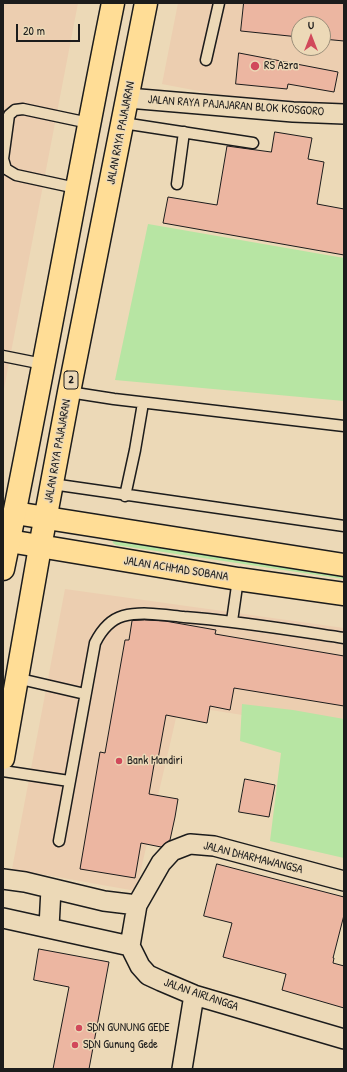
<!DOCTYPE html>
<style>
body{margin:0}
#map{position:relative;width:347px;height:1072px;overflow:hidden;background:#ecd9b7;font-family:"Patrick Hand",sans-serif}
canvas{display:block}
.frame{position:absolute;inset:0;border:4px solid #1c1c1c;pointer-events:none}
.north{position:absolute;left:291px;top:16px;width:40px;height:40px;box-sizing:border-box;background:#ecd9b7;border:1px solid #998d79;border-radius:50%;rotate:0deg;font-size:11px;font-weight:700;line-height:16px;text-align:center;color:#1c1c1c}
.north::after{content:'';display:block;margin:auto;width:14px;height:18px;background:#d1495b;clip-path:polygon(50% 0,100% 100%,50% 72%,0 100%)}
.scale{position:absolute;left:16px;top:24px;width:64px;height:18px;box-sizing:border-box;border:2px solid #1c1c1c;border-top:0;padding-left:5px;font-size:12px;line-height:14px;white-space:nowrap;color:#1c1c1c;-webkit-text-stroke:3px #ecd9b7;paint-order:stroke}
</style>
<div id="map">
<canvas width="347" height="1072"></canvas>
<div class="frame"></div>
<div class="north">U</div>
<div class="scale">20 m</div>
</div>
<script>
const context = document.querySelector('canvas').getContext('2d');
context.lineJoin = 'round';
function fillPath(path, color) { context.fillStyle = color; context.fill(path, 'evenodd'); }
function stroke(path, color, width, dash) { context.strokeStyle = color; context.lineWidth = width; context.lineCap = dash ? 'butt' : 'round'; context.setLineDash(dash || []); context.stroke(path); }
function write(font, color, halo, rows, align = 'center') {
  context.font = font + ' "Patrick Hand",sans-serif'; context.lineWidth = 3; context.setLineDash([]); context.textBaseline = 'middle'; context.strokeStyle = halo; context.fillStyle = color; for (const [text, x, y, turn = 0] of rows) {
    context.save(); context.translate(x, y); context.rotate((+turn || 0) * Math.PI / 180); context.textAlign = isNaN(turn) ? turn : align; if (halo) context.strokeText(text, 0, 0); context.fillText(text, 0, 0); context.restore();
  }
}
fillPath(new Path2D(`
 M3 3H78L3 394Z
 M178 3H344V105L304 109 235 98 162 84ZM299 24H323V48H299Z
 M65 589 344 628V731L179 705 136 891 12 869Z`), '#ecceb0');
fillPath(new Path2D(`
 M148 224 344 258V401L115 380Z
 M112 540 344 573V579L116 545 113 543Z
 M242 704 293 710 344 719V858L270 841 281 753 240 741Z`), '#b7e5a3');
const building = new Path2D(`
 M244 3H344V41L323 39V24H299V37L241 31Z
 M239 53 338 72 334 92 288 84 287 89 236 84Z
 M275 132 312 138 308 159 324 162 317 204 344 209V255L163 223 168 197 217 205 227 146 271 152Z
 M145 620 165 621 216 630 215 634 344 656V706L234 688 230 710 210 706 207 723 166 715 158 759H155L149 794 178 799 175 817 170 840 161 847 141 843 135 878 80 869 100 752 105 753 125 640H129L132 621Z
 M245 779 275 785 269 817 239 812Z
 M217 864 344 897V915L333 958H334L333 963 344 966V1008L282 990 286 974 223 957 232 923 204 916Z
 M39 949 109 962 89 1069H53L69 987 34 980Z`);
fillPath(building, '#ecb6a1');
stroke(building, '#1c1c1c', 1);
const service = new Path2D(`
 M206 60 219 3
 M123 123 253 143
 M177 184 184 132
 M76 188 16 175 6 169 3 159 9 115 15 110 23 109 89 123
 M3 356 43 364
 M69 392 114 399 344 426
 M52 484 344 526
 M125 496 135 450 143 403
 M232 621 238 579
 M16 678 85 694
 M3 771 69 781
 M59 841 95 643C101 631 109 620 123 616 142 611 164 615 184 617 237 621 291 630 344 638`);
const minor = new Path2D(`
 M128 98 293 112 344 114
 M3 879 25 882 104 901 137 905
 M3 918 130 946
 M49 927 51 889
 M130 946 137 905 161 863 172 851 190 844 214 846 344 881
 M130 946 140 966 148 975 161 981 194 995 344 1039
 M182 1069 194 995`);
const primary = new Path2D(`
 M15 513 344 565
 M9 541 238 579 344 594`);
const trunk = new Path2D(`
 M3 569C42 381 75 191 113 3
 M3 758 40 547 69 392 146 3`);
stroke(service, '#1c1c1c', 13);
stroke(minor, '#1c1c1c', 22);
stroke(primary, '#1c1c1c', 25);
stroke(trunk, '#1c1c1c', 25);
stroke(service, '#ecd9b7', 10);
stroke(minor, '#ecd9b7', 19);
stroke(primary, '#ffdd96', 22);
stroke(trunk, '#ffdd96', 22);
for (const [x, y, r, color] of [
 [255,66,5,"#d1495b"],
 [119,761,4,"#d1495b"],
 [79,1028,4,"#d1495b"],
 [75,1045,4,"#d1495b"]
]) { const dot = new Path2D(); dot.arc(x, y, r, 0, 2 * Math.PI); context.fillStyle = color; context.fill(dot); stroke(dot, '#ecd9b7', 1.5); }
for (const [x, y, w] of [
 [71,380,14]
]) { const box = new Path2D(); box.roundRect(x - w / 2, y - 9, w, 18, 3); context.fillStyle = '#ecd9b7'; context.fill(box); stroke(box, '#1c1c1c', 1); }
write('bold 11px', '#1c1c1c', null, [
 ["2",71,380]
]);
write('12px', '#1c1c1c', '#ecd9b7', [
 ["RS Azra",264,66],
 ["Bank Mandiri",127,761],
 ["SDN GUNUNG GEDE",87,1028],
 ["SDN Gunung Gede",83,1045]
], 'left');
write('12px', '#1c1c1c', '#ecd9b7', [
 ["JALAN RAYA PAJAJARAN BLOK KOSGORO",236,106,4],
 ["JALAN RAYA PAJAJARAN",121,133,-79],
 ["JALAN RAYA PAJAJARAN",58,451,-80],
 ["JALAN ACHMAD SOBANA",176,569,9],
 ["JALAN DHARMAWANGSA",253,858,14],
 ["JALAN AIRLANGGA",201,995,19]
]);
</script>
